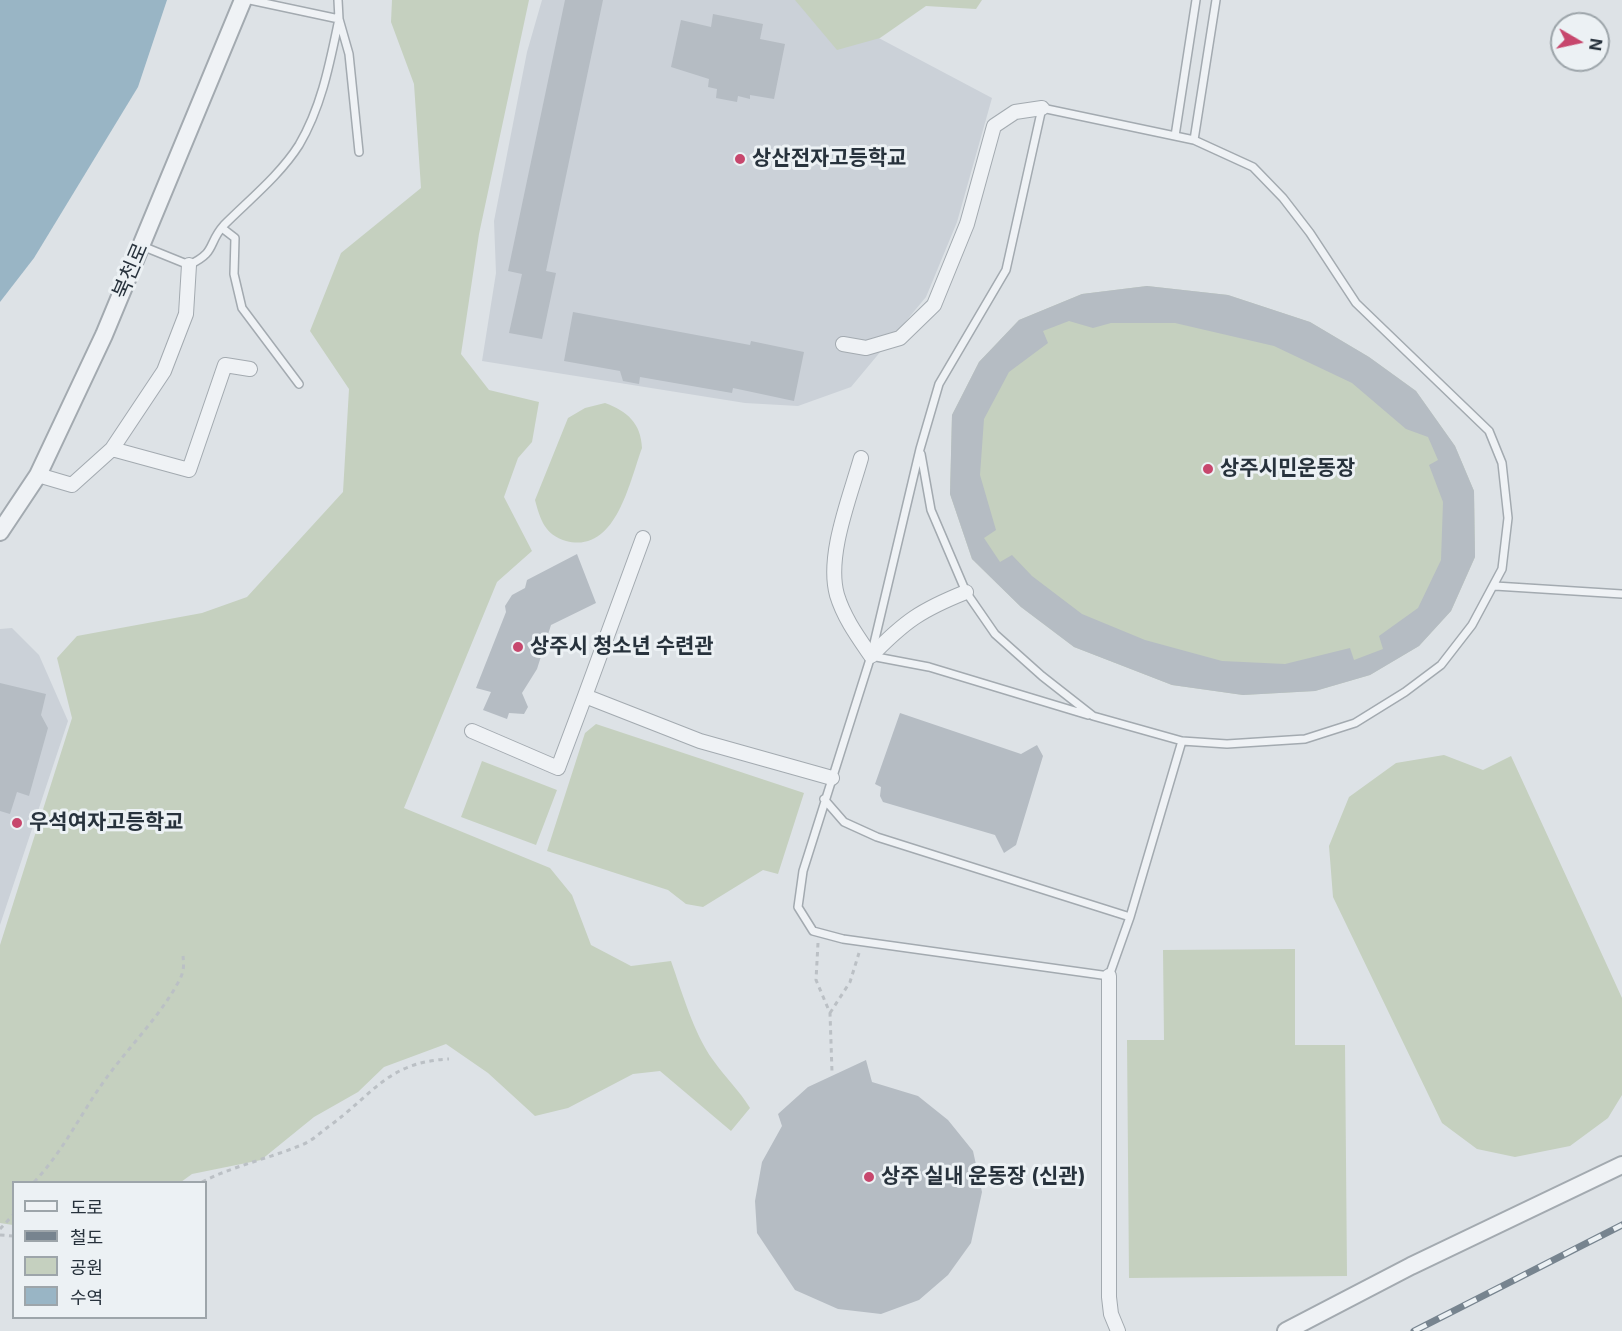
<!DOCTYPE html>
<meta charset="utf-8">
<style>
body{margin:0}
#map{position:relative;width:1622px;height:1331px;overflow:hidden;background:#dde2e6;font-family:Inter,"Noto Sans KR",sans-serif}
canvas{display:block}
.legend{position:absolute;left:12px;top:1181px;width:195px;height:138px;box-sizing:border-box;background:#ecf1f4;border:2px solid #9da5aa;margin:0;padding:8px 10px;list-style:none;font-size:18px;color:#27323c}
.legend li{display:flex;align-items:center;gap:12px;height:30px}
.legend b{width:30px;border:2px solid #9da5aa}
.north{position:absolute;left:1550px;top:12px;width:60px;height:60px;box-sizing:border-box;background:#ecf1f4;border:2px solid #9da5aa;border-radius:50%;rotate:99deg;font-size:16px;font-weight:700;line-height:24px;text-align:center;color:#27323c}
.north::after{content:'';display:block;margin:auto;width:21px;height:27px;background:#c7476d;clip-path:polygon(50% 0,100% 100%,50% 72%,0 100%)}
</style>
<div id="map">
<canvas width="1622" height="1331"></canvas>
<ul class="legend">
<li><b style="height:8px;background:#eff2f5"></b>도로</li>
<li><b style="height:8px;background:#77848f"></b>철도</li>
<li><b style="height:16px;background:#c5d0bf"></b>공원</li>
<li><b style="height:16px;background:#99b5c5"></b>수역</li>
</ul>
<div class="north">N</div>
</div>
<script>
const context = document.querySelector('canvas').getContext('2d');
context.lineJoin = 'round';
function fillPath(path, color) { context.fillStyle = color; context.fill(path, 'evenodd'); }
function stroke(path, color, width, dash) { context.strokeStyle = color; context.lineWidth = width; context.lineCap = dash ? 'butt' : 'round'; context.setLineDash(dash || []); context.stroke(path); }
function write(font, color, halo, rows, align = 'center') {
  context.font = font + ' Inter,"Noto Sans KR",sans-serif'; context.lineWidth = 6; context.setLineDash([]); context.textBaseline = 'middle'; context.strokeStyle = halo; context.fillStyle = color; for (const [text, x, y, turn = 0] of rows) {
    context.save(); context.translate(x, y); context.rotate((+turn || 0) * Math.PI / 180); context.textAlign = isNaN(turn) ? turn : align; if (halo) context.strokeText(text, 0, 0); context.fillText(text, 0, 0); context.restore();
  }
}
fillPath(new Path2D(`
 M542 0H807L992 98 957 222 926 297 851 387 798 406 745 403 482 361 496 273 494 221 527 52Z
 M12 628 39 655 68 721 0 925V629Z`), '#cbd1d8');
fillPath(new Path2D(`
 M392 0H529L479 234 461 354 489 390 539 402 532 442 518 458 504 497 532 551 497 582 404 808 550 868 572 895 591 945 631 966 671 961C682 992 694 1034 713 1060 725 1077 739 1090 750 1108L731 1131 660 1071 633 1074 568 1108 535 1116 488 1073 446 1044 384 1067 358 1092 314 1117 261 1160 192 1174 181 1182H14L13 1225 0 1223V945L72 718 57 658 77 636 202 613 247 597 343 492 349 389 310 331 341 253 421 188 414 84 391 22Z
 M795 0H982L976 9 926 6 880 38 837 50Z
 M1147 286 1228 295 1310 322 1369 357 1416 391 1455 446 1474 491 1475 557 1451 611 1419 646 1370 675 1315 691 1243 695 1172 685 1074 647 1021 607 972 559 950 494 952 415 979 362 1019 320 1082 294Z
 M605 403C627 411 641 423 642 448 629 483 616 554 566 541 545 535 540 519 535 500L568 418 585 408Z
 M596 724 804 793 778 874 763 870 703 907 686 904 668 890 547 851 585 733Z
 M1444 755 1483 770 1511 756 1622 998V1095L1608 1118 1570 1146 1515 1157 1477 1149 1442 1123 1333 897 1329 846 1349 797 1396 763Z
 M482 761 557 790 536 845 461 817Z
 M1295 949V1045H1345L1347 1276 1129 1278 1127 1040H1164L1163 950Z`), '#c5d0bf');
fillPath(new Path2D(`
 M0 0H167L138 87 34 258 0 302Z`), '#99b5c5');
fillPath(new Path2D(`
 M565 0H603L546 271 556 273 542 339 509 333 522 274 508 271Z
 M713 14 763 24 760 39 785 44 774 99 750 95V99L738 96 737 102 716 98 717 89 708 87 709 79 671 67 681 20 711 27Z
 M1147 286 1228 295 1310 322 1369 357 1416 391 1455 446 1474 491 1475 557 1451 611 1419 646 1370 675 1315 691 1243 695 1172 685 1074 647 1021 607 972 559 950 494 952 415 979 362 1019 320 1082 294ZM1069 321 1093 328 1111 323H1175L1274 346 1352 383 1406 429 1428 437 1438 460 1429 465 1443 502 1441 560 1418 608 1379 636 1383 649 1354 660 1350 648 1285 664 1222 661 1145 640 1082 614 1032 576 1012 555 1000 562 984 538 996 530 980 475 984 419 1009 372 1048 343 1043 331Z
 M573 312 750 345 751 341 804 352 794 401 733 388 732 393 640 377 639 384 623 381 620 371 564 361Z
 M577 554 596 603 551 625 537 669 522 693 528 707 524 714 509 713 507 719 483 710 491 692 476 688 506 612 505 606 512 595 525 588 527 580Z
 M0 683 46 694 41 715 48 728 29 796 17 792 10 814 0 811Z
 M900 713 1021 754 1037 745 1043 756 1016 845 1004 853 995 835 883 802 880 796 881 787 875 784Z
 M866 1060 872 1082 918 1096 948 1120 973 1151 982 1192 971 1243 948 1275 919 1300 881 1314 838 1309 795 1290 757 1233 755 1201 762 1162 782 1126 778 1114 808 1087Z`), '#b5bcc3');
const service = new Path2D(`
 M338 0 339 19 349 54 359 152
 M1042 108 1194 140 1253 167 1283 198 1310 233 1356 303 1489 431 1502 463 1508 518 1502 569 1472 625 1441 665 1405 692 1355 723 1305 739 1227 744 1182 741 1130 917 1109 976 843 939 813 931 798 907 803 871 871 656 920 449 939 384 1006 270Z
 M1175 136 1196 0
 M1194 140 1216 0
 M222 228 235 238 234 274 242 308 299 384
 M142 246 189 265C217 252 207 244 224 225 249 200 280 175 299 145 322 106 330 62 339 19L250 0
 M921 454 931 510 966 592 995 634 1042 676 1093 716 1182 741
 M1495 586 1622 594
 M871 656 929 667 1088 715
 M824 799 844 822 877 837 1130 917`);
const minor = new Path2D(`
 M843 344 866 348 900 338 934 305 967 224 994 126 1015 112 1042 108
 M112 449 189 470 225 365 250 369
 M861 458C850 497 826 556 837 595 844 618 858 637 871 656 905 621 921 610 966 592
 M38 475 72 485 112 449 164 371 186 314 189 265
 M643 538 585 696 700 741 832 778
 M472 731 558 768 585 696
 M1109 976V1297L1111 1314 1118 1331`);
const tertiary = new Path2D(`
 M0 532 38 475 104 335 243 0
 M1286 1331 1411 1266 1622 1165`);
stroke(service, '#a3aab0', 10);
stroke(minor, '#a3aab0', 16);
stroke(tertiary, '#a3aab0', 20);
stroke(new Path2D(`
 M818 943 816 980 830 1013 832 1072
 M830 1013 850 982 859 953
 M34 1182C61 1154 78 1119 100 1087 125 1050 159 1019 180 979 184 971 184 965 183 956
 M202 1182C235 1165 272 1158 306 1143 314 1139 321 1132 328 1127 374 1094 387 1062 449 1059
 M0 1229 14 1214
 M0 1235 14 1236`), '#bbc0c5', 3, [4.5, 4.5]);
stroke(service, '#eff2f5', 7);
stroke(minor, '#eff2f5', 14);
stroke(tertiary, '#eff2f5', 16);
const rail = new Path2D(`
 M1414 1331 1622 1225`);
stroke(rail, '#77848f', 7);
stroke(rail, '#ecf1f4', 4.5, [14]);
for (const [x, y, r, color] of [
 [740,159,6,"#c7476d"],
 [1208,469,6,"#c7476d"],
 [518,647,6,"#c7476d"],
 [17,823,6,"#c7476d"],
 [869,1177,6,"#c7476d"]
]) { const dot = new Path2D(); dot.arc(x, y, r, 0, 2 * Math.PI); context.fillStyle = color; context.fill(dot); stroke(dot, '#ecf1f4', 2); }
write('bold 21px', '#27323c', '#ecf1f4', [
 ["상산전자고등학교",752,159],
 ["상주시민운동장",1220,469],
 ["상주시 청소년 수련관",530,647],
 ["우석여자고등학교",29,823],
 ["상주 실내 운동장 (신관)",881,1177]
], 'left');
write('21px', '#27323c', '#ecf1f4', [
 ["북천로",131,271,-67]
]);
</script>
